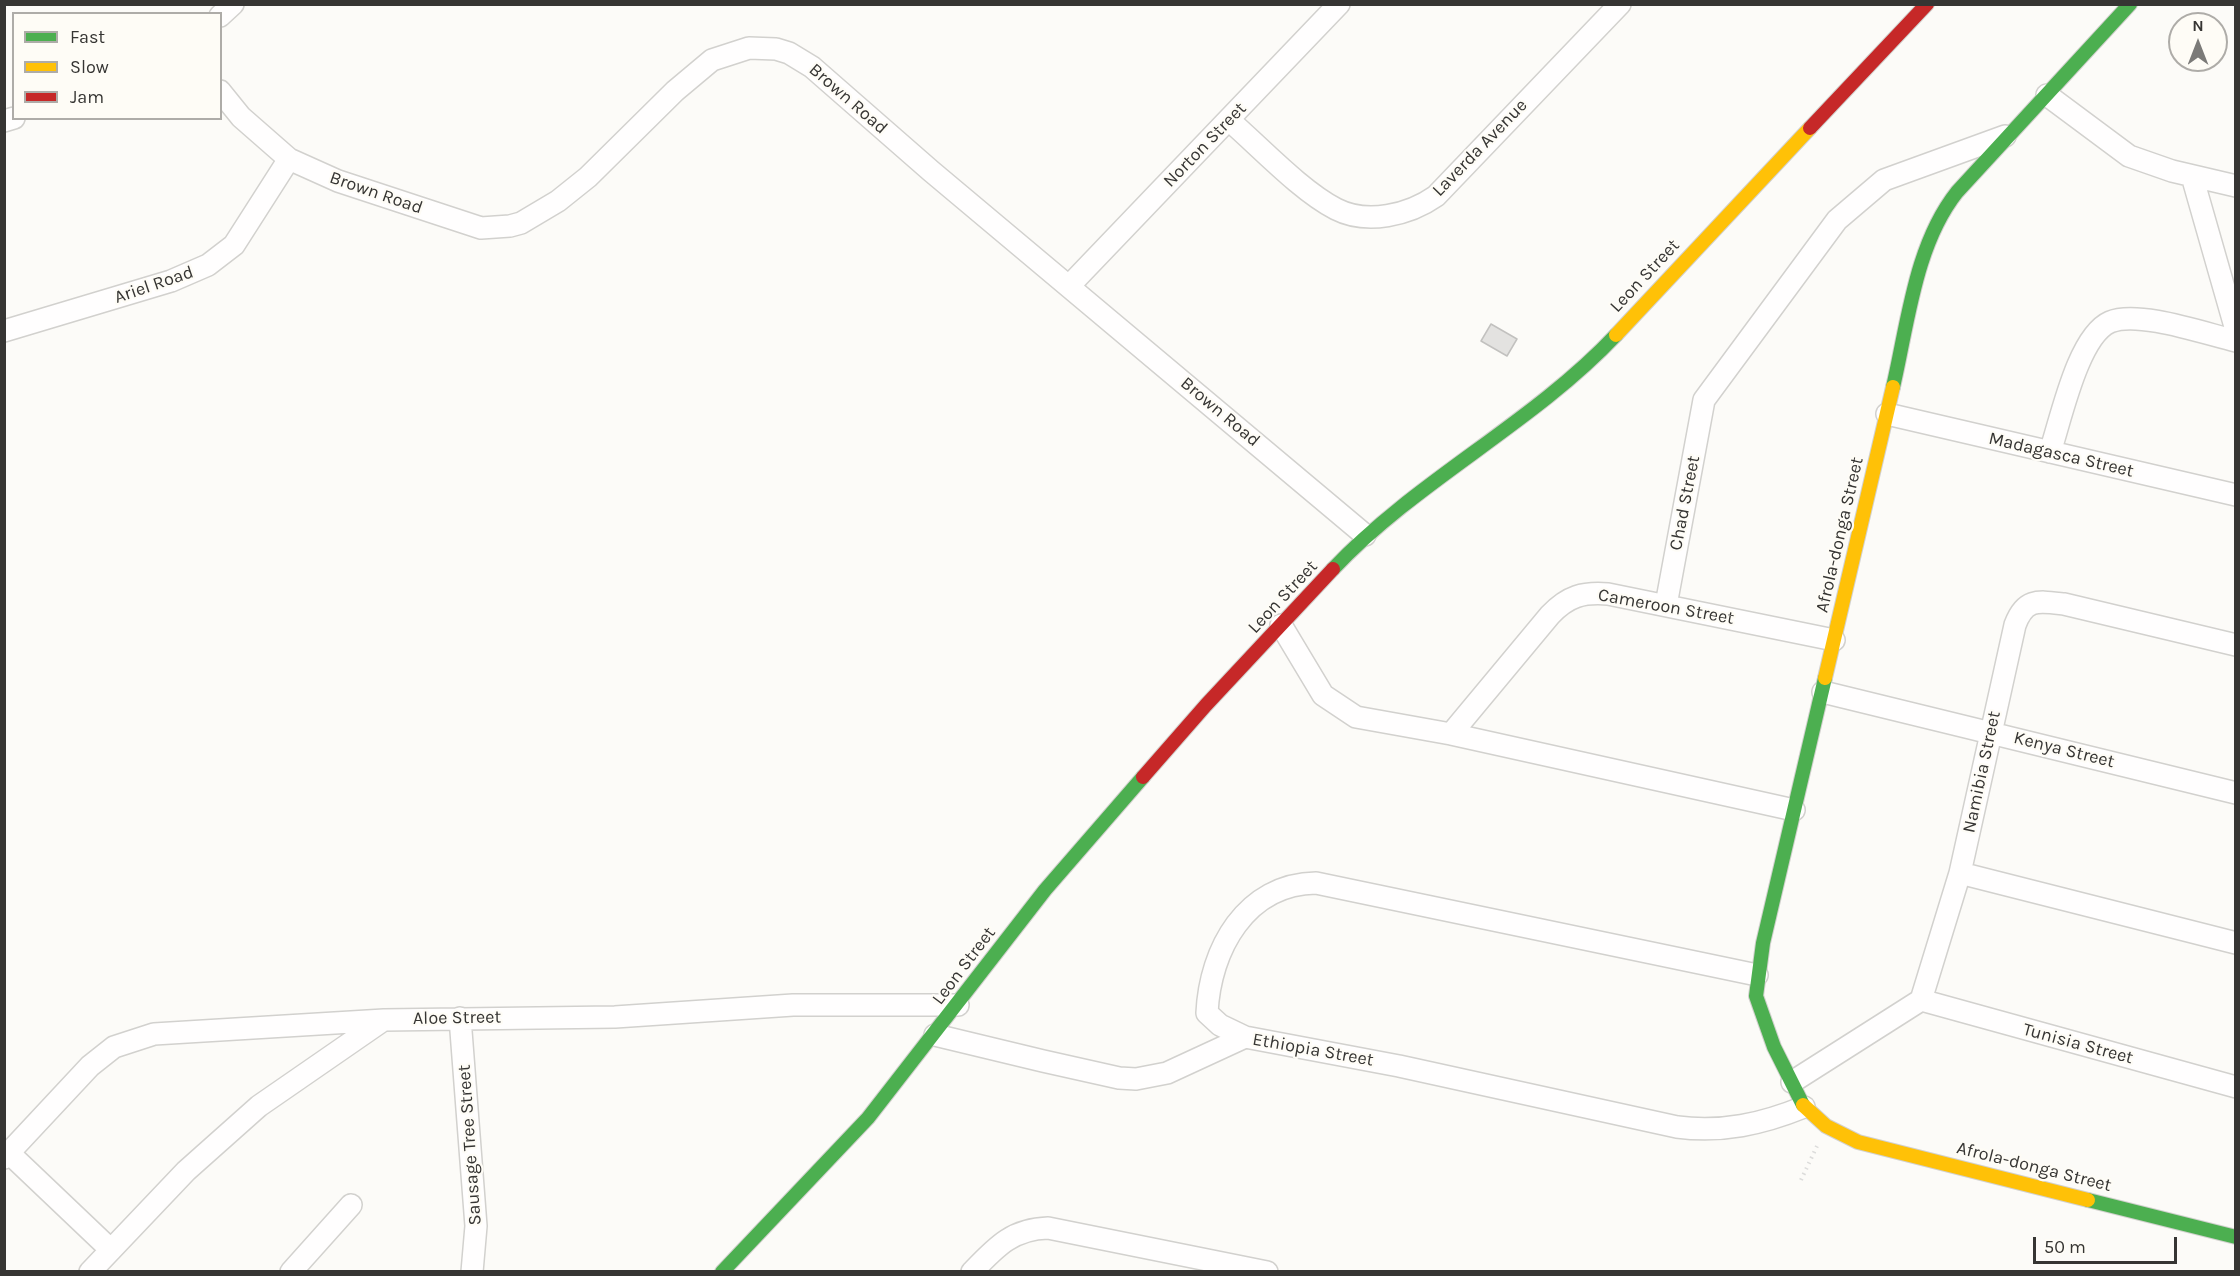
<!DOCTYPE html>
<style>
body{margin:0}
#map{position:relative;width:2240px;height:1276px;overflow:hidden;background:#fcfbf8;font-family:Karla,sans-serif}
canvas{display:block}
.frame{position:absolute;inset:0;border:6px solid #363533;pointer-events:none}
.legend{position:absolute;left:12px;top:12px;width:210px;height:108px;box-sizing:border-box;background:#fefcf6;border:2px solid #aeaca8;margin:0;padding:8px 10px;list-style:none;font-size:18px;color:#363533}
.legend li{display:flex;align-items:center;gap:12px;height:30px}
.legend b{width:30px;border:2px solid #aeaca8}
.north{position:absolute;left:2168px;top:12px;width:60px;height:60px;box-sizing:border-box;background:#fefcf6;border:2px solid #aeaca8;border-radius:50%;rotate:0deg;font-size:16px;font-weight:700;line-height:24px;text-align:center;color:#363533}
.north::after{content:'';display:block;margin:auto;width:21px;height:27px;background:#7b7a78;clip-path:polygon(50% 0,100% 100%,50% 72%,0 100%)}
.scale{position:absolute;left:2033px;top:1237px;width:144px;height:27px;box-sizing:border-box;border:3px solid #363533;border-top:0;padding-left:8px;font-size:18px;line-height:21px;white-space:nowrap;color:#363533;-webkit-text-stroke:4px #fefcf6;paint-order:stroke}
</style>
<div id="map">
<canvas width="2240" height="1276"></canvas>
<div class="frame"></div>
<ul class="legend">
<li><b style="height:8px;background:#4caf50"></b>Fast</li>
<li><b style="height:8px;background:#ffc107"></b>Slow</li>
<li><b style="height:8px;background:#c62828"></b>Jam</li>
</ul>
<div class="north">N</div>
<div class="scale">50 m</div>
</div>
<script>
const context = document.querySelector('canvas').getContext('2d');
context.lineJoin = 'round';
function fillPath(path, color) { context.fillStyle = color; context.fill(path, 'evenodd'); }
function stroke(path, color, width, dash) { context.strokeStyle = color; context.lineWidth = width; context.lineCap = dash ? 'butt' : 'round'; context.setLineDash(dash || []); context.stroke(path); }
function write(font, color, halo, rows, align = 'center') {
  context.font = font + ' Karla,sans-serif'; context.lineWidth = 4.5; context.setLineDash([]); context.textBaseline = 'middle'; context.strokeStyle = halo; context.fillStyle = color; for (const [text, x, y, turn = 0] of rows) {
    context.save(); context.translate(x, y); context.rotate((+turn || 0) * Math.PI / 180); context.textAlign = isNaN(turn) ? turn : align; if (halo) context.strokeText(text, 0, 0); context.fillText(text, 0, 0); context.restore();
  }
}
const building = new Path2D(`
 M1491 324 1517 339 1507 356 1481 341Z`);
fillPath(building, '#e3e2e0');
stroke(building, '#c2c1bf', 1.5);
const street = new Path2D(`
 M220 16 233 4
 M220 91 241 117 289 159 338 181 481 228 510 226 521 223 558 201 588 177 675 91 712 60 749 48 776 49 789 53 812 67 931 171 1365 535
 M2047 95 2129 156 2172 171 2236 186
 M4 121 14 118
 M1230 121C1260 147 1301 191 1336 209 1367 225 1409 215 1436 196L1620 4
 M2192 176 2236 330
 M1070 285 1339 4
 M4 331 171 281 208 265 234 245 289 159
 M1887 414 2236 495
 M2050 452C2061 419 2078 336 2110 322 2138 310 2206 334 2236 341
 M1666 605 1704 400 1837 220 1884 180 2005 136
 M1281 625 1323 695 1356 717 1451 734 1794 810
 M1823 692 2236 793
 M1451 734 1550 615C1568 596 1583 592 1608 594L1834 640
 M1960 873 2236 943
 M1757 975 1316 883C1246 884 1210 949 1207 1013L1220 1025 1245 1037 1399 1066 1677 1127C1722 1133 1762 1124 1804 1107
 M1921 1000 2236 1087
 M460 1018 476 1226 472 1272
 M935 1035 1043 1061 1119 1078 1136 1079 1167 1073 1245 1037
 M1792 1082 1921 1000 1960 873 2015 625C2025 598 2038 601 2064 604L2236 645
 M9 1153 111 1250
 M4 1158 90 1066 114 1047 154 1034 384 1020 615 1017 793 1005H958
 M90 1272 186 1171 259 1106 382 1021
 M291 1272 351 1205
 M972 1272C996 1247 1012 1229 1048 1228L1267 1272`);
const fast = new Path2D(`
 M1893 387C1908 323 1915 245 1957 192L2130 4
 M1333 569C1417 480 1532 424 1616 335
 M1803 1105 1774 1047 1756 996 1763 943 1825 678
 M2088 1200 2236 1237
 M722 1272 868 1118 1045 890 1143 777`);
const slow = new Path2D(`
 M1616 335 1810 128
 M1825 678 1893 387
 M1803 1105 1826 1126 1858 1142 2088 1200`);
const jam = new Path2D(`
 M1810 128 1927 4
 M1143 777 1206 705 1333 569`);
stroke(street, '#d2d1ce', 24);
stroke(fast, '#d2d1ce', 16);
stroke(slow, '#d2d1ce', 16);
stroke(jam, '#d2d1ce', 16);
stroke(new Path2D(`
 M1801 1180 1817 1146`), '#dcdcdb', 4, [1.5, 4.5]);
stroke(street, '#fffefe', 21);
stroke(fast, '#4caf50', 14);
stroke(slow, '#ffc107', 14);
stroke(jam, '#c62828', 14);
write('18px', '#363533', '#fefcf6', [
 ["Brown Road",848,99,41],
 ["Norton Street",1205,145,-46],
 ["Laverda Avenue",1480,148,-46],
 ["Brown Road",376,193,19],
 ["Leon Street",1645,276,-47],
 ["Ariel Road",154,285,-19],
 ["Brown Road",1220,412,40],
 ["Madagasca Street",2061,455,13],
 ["Chad Street",1685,503,-79],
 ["Afrola-donga Street",1840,535,-77],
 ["Leon Street",1283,597,-47],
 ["Cameroon Street",1666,607,10],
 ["Kenya Street",2064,750,14],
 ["Namibia Street",1982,772,-78],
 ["Leon Street",964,966,-53],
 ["Aloe Street",457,1018,-1],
 ["Tunisia Street",2078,1044,15],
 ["Ethiopia Street",1313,1050,10],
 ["Sausage Tree Street",470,1145,-94],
 ["Afrola-donga Street",2034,1167,14]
]);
</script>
